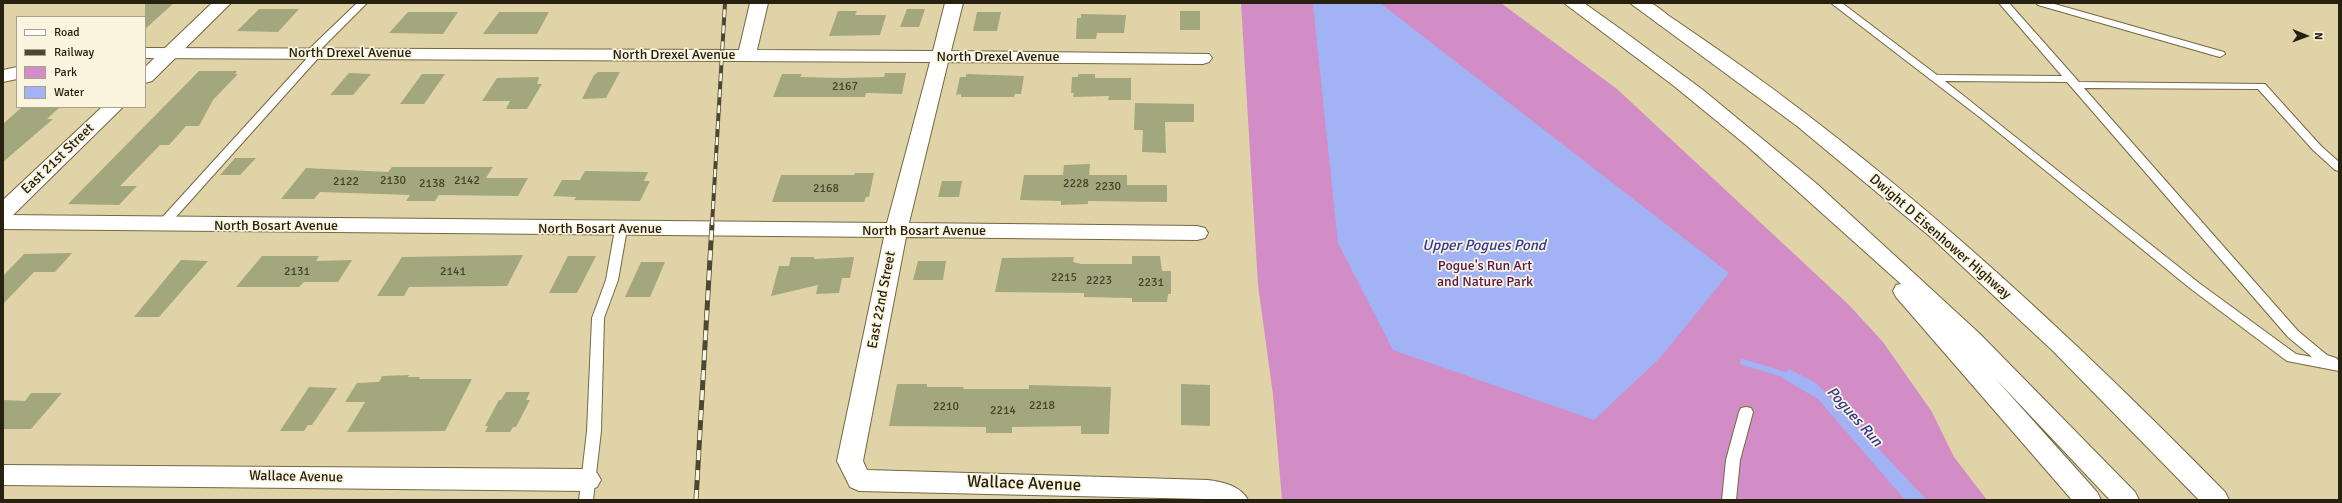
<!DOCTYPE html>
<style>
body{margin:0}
#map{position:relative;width:2342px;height:503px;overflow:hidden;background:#e0d3a8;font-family:Signika,sans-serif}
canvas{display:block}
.frame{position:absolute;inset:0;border:4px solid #262111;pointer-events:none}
.legend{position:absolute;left:16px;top:16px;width:130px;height:92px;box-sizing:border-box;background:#fbf4df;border:1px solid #a6a08d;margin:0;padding:5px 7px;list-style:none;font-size:12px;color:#262111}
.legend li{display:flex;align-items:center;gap:8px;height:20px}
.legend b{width:20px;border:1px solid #a6a08d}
.north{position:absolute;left:2286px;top:16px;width:40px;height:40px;-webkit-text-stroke:3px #fbf4df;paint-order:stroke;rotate:91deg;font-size:11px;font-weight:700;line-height:16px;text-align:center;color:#262111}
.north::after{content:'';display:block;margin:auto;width:14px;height:18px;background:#262111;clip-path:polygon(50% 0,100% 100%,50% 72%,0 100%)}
</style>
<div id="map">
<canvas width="2342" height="503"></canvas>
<div class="frame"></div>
<ul class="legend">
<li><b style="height:5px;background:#fff"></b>Road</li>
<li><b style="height:5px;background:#4d4631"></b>Railway</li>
<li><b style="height:11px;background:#d38dc6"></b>Park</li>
<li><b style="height:11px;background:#a1b2f5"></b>Water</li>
</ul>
<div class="north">N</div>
</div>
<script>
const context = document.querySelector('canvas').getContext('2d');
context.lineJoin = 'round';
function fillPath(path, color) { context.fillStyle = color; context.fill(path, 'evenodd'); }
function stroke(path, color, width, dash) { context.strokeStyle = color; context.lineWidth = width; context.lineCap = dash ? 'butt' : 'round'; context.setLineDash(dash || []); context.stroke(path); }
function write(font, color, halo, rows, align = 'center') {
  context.font = font + ' Signika,sans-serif'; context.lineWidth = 3.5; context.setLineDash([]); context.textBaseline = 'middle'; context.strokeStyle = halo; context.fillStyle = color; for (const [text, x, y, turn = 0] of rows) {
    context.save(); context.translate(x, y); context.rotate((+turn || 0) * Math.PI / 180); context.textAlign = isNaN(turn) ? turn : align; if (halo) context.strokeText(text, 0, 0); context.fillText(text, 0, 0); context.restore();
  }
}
fillPath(new Path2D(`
 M1241 3H1501L1617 89 1849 305 1883 342 1932 412 1954 457 1987 500H1282L1273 395 1258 285Z`), '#d38dc6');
fillPath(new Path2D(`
 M1316 3H1380L1729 273 1660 358 1594 420 1393 350 1338 243 1313 5Z
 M1789 369 1816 383 1927 500H1905L1818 399 1782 378Z`), '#a1b2f5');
stroke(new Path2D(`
 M1743 362 1792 377`), '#a1b2f5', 6);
fillPath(new Path2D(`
 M145 3H174L145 29Z
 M259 9H299L278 32 237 31Z
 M907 9H925L919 27H900Z
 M838 11H857L855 15H886L880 35 829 36Z
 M1180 11H1200V30H1180Z
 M408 12H458L443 34 389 33Z
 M499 12H549L537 34H483Z
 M977 12H1001L997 31H973Z
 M1081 14 1126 15 1124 33H1097L1096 39H1076L1077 18H1081Z
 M199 71H237L235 74H238L213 100 199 126H186L169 145H160L120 186H137L119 205 68 204Z
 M598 72H620L606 98 582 99 594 75Z
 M349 73 371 74 353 95H330Z
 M885 73H906L902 94 866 93 865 97H773L782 74H802L800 77 842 78 884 77Z
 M422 74H445L424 104H400Z
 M966 74 1024 76 1021 94H1015L1014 97H961V94L956 95 960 77H966Z
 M1078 74H1095V78H1131V100H1108L1109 96 1073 97 1074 93H1071L1072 77H1078Z
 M539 77 537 84H542L527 109H506L510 101H482L497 78Z
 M1135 103 1194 104V122H1165L1166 153 1142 152 1143 130H1134Z
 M22 107H60L47 119H53L3 162V124Z
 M235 158H256L240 175H220Z
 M1090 164 1089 175H1127V185H1167V202L1088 201V204L1061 205V201L1020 200 1024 175H1063L1064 165Z
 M392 167H493L486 178H528L518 196 439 195 435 201H406L410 195 320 192 314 199H281L306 168 388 172Z
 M585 171 648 172 644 181H650L640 201 574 200 576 197 553 196 562 180H580Z
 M855 173H874L869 197H866L864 202H772L781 175H854Z
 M942 181H962L959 197H938Z
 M72 253 55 272H34L3 304V276L24 254Z
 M523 255 507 286 409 287 404 296H377L402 257Z
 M262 256H319L316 261 352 260 338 282H304L299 287H236Z
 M568 256H596L577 293H549Z
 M1132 256H1160L1162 271H1171V294H1168L1167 302H1132V298L1084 297V293L995 292 1002 258 1074 257 1073 262 1081 264H1132Z
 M791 257H814V259L854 257 850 278H842L839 293 816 294 818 285 771 296 779 266H789Z
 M181 260 208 261 159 317H134Z
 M918 261H946L943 280H913Z
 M641 262H665L650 297H625Z
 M409 375 408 377H420L419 379H472L445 431 347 432 365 402H345L357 383 379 382 382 376Z
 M897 384H927V387H964L963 389H1029V385L1111 387 1109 434H1081V426L1012 427V433H986V427L889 426Z
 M1181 384 1210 385V426L1181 425Z
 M309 387 337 388 312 425H308L304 431H280Z
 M506 392H530L526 400H530L516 427H513L510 432H485L488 426H485L499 400H501Z
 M31 393H62L31 429H3V400L25 401Z`), '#a2a77d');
const lane = new Path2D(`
 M357 3H367L319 51 322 53 321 55 166 228H158L156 225 158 222 309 56 306 53 307 51Z
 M1831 3H1842L1937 75 2062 76 1999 3H2009L2079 82 2265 84 2321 146 2339 162V171L2335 170 2313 150 2258 89 2084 88 2298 331 2327 355 2336 358 2339 361V371L2287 361 2191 289 1982 119ZM1945 81 2067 82 2288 337 2312 357 2296 354 2199 283Z
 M2036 3H2051L2224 52 2225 54 2220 57 2216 56 2038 5Z
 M621 225 627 229 618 280 604 318 601 431 593 500H579L587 431 592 318 606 280 615 229Z
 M1746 407 1751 408 1753 412 1740 460 1736 500H1722L1726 460 1739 412 1741 408Z`);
const street = new Path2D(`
 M750 3H768L757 50 933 51 945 3H963L951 51 1209 54 1212 58 1209 62 1203 64 948 62 909 223 1197 226 1205 228 1208 233 1205 238 1197 240 906 237 863 461 867 470 1208 480C1223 482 1241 486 1248 500L859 491 850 487 837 461 884 237 3 229V215L887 223 930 62 145 58V48L739 50Z
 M17 67V79L3 82V70Z
 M3 465 588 469 597 473 601 480 597 487 588 491 3 485Z`);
const secondary = new Path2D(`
 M212 3H231L152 81 145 83V67Z
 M102 107H123L11 217 3 219V200Z`);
const highway = new Path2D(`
 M1564 3H1584L1626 33 1703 90 1817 184 1980 334 2135 492 2139 500H2110L1994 377 2097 492 2101 500H2072L1896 297 1893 291 1896 285 1901 284 1746 145 1674 86Z
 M1630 3C1636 3 1644 2 1650 3 1656 5 1664 12 1669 16 1693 32 1716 48 1740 65 1916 191 2074 338 2225 492L2229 500H2199L2053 351 1933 239 1797 126Z`);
stroke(lane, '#736840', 2);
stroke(street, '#736840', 2);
stroke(secondary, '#736840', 2);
stroke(highway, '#736840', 2);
fillPath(lane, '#fff');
fillPath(street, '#fff');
fillPath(secondary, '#fff');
fillPath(highway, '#fff');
const railFar1 = new Path2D(`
 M712 225 725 3`);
const rail = new Path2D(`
 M696 500 712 224`);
stroke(railFar1, '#4d4631', 4);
stroke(rail, '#4d4631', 5);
stroke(railFar1, '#fbf4df', 2.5, [8]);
stroke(rail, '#fbf4df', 3.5, [10]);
write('12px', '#45422c', null, [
 ["2167",845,87],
 ["2130",393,181],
 ["2142",467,181],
 ["2122",346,182],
 ["2138",432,184],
 ["2228",1076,184],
 ["2230",1108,187],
 ["2168",826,189],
 ["2131",297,272],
 ["2141",453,272],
 ["2215",1064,278],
 ["2223",1099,281],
 ["2231",1151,283],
 ["2218",1042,406],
 ["2210",946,407],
 ["2214",1003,411]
]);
write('14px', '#262111', '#fbf4df', [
 ["North Drexel Avenue",350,53],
 ["North Drexel Avenue",674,55],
 ["North Drexel Avenue",998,57],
 ["East 21st Street",58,159,-44],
 ["North Bosart Avenue",276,226],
 ["North Bosart Avenue",600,229],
 ["North Bosart Avenue",924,231],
 ["Dwight D Eisenhower Highway",1940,237,41],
 ["East 22nd Street",882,300,-79],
 ["Wallace Avenue",296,477,1]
]);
write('14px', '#581450', '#fbf4df', [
 ["Pogue's Run Art",1485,266],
 ["and Nature Park",1485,282]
]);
write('italic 15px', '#303897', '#fbf4df', [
 ["Upper Pogues Pond",1484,246],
 ["Pogues Run",1854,417,48]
]);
write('17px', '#262111', '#fbf4df', [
 ["Wallace Avenue",1024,484,2]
]);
</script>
